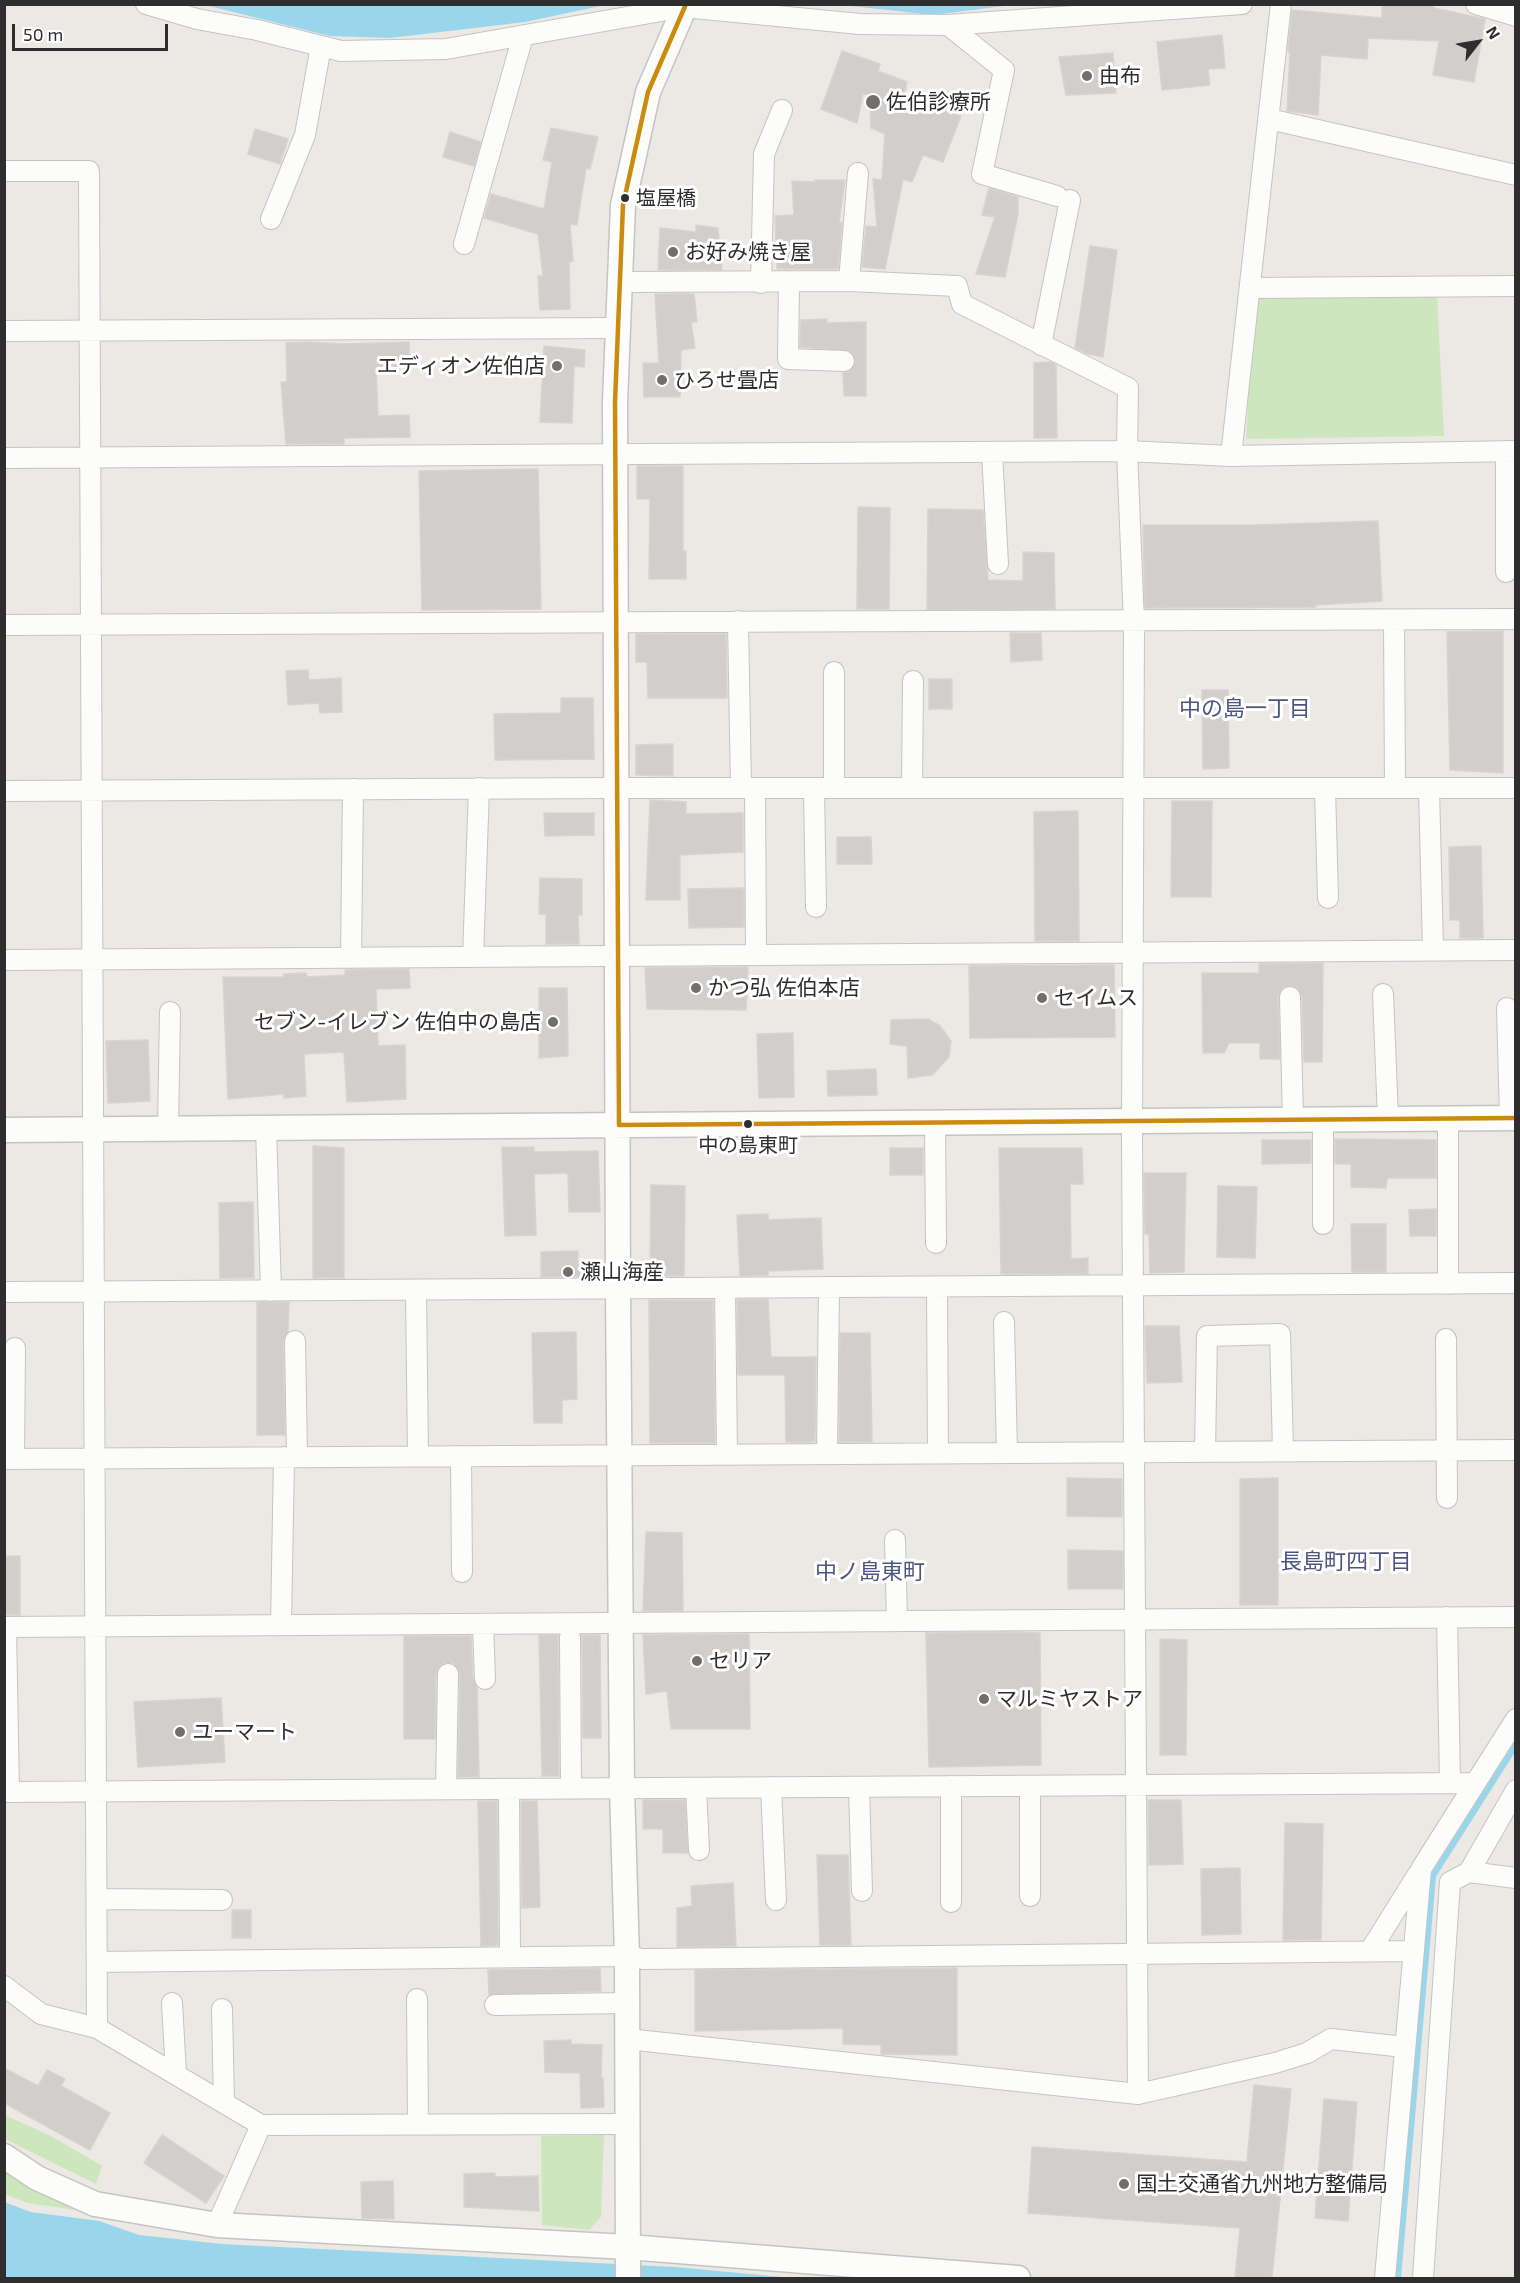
<!DOCTYPE html>
<meta charset="utf-8">
<style>
body{margin:0}
#map{position:relative;width:1520px;height:2283px;overflow:hidden;background:#ece8e4;font-family:"Exo 2",sans-serif}
canvas{display:block}
.frame{position:absolute;inset:0;border:6px solid #2e2e2e;pointer-events:none}
.north{position:absolute;left:1448px;top:12px;width:60px;height:60px;-webkit-text-stroke:4px #fff;paint-order:stroke;rotate:59deg;font-size:16px;font-weight:700;line-height:24px;text-align:center;color:#2e2e2e}
.north::after{content:'';display:block;margin:auto;width:21px;height:27px;background:#2e2e2e;clip-path:polygon(50% 0,100% 100%,50% 72%,0 100%)}
.scale{position:absolute;left:12px;top:24px;width:156px;height:27px;box-sizing:border-box;border:3px solid #2e2e2e;border-top:0;padding-left:8px;font-size:18px;line-height:21px;white-space:nowrap;color:#2e2e2e;-webkit-text-stroke:4px #fff;paint-order:stroke}
</style>
<div id="map">
<canvas width="1520" height="2283"></canvas>
<div class="frame"></div>
<div class="north">N</div>
<div class="scale">50 m</div>
</div>
<script>
const context = document.querySelector('canvas').getContext('2d');
context.lineJoin = 'round';
function fillPath(path, color) { context.fillStyle = color; context.fill(path, 'evenodd'); }
function stroke(path, color, width, dash) { context.strokeStyle = color; context.lineWidth = width; context.lineCap = dash ? 'butt' : 'round'; context.setLineDash(dash || []); context.stroke(path); }
function write(font, color, halo, rows, align = 'center') {
  context.font = font + ' "Exo 2","Noto Sans JP",sans-serif'; context.lineWidth = 6; context.setLineDash([]); context.textBaseline = 'middle'; context.strokeStyle = halo; context.fillStyle = color; for (const [text, x, y, turn = 0] of rows) {
    context.save(); context.translate(x, y); context.rotate((+turn || 0) * Math.PI / 180); context.textAlign = isNaN(turn) ? turn : align; if (halo) context.strokeText(text, 0, 0); context.fillText(text, 0, 0); context.restore();
  }
}
fillPath(new Path2D(`
 M1255 293H1437L1444 436 1246 439Z
 M5 2115 51 2136 102 2166 96 2184 5 2139Z
 M604 2135 601 2217 589 2230 542 2225 541 2136Z
 M4 2168 96 2213 27 2203 5 2194Z`), '#cee6be');
fillPath(new Path2D(`
 M205 5H605L525 22 390 38 330 36Z
 M842 5H1012L933 15Z
 M4 2202 31 2212 99 2221 139 2235 222 2244 675 2267 793 2278H5Z`), '#99d6ec');
stroke(new Path2D(`
 M1398 2278 1433 1876 1516 1745`), '#99d6ec', 6);
const building = new Path2D(`
 M1382 4H1434V8L1485 19 1474 82 1433 75 1439 41 1368 38 1367 59 1321 55 1318 115 1287 111 1290 53 1288 52 1292 10 1382 18Z
 M1222 35 1225 68 1208 69 1210 85 1162 90 1157 42Z
 M842 51 880 64 878 71 907 82 904 95 961 116 943 162 923 155 912 182 903 179 885 269 862 267 866 226 877 227 873 179 882 180 885 134 871 128 870 95 863 94 857 123 821 109Z
 M1113 53 1116 93 1066 95 1059 57Z
 M551 128 598 137 590 169 586 168 577 225 570 224 573 261 569 262 570 309 540 310 538 276H543L538 234 484 218 491 194 544 209 552 162 543 160Z
 M255 129 288 139 280 164 248 154Z
 M450 132 481 142 474 166 443 157Z
 M815 180H845L839 222 842 223 838 269H777L775 216 794 215 792 181 815 182Z
 M989 188 1018 197V214L1005 277 976 274 995 217 982 215Z
 M696 225 718 228 722 270H658L660 228 696 232Z
 M1090 246 1117 250 1103 357 1088 354 1075 348Z
 M655 294H694L697 322H691L695 348 681 350 680 397H644L643 363H659Z
 M827 319V323L866 322V396H844L843 373 850 371 856 362 851 351 800 347 801 320Z
 M308 342 343 344 409 342 410 366 376 367 378 416 409 415 410 437 344 438V444H286L281 382H287L286 343Z
 M544 346 585 350 584 367 574 366 572 423 540 422Z
 M1051 362 1056 365 1057 438H1034V363Z
 M637 466H683V551H686V579H649L650 499H637Z
 M538 469 541 609 422 610 419 471Z
 M858 507 890 508 889 609H857Z
 M928 509 983 510 988 580 1023 581V552L1054 553 1055 609 927 610Z
 M1378 521 1382 601 1316 605V607L1145 608 1143 525H1257Z
 M1503 631V773L1450 770 1447 632Z
 M1010 633H1041L1042 660 1011 662Z
 M636 634H726L727 698H648L647 662H636Z
 M308 670 309 680 341 678 342 712 320 713 319 703 288 705 286 671Z
 M929 679H952V709H929Z
 M1202 690H1228L1229 768 1203 769Z
 M561 698H593L594 759 495 760 494 714 561 713Z
 M673 744V776L636 775V745Z
 M650 800 686 802V814L743 813V852L680 855V900H646Z
 M1172 801H1212L1211 897H1171Z
 M1078 811 1079 941H1035L1034 812Z
 M544 813H594V835L545 836Z
 M837 837H871L872 864H837Z
 M1481 846 1483 938H1460V920H1450L1449 847Z
 M540 878 582 879V915H578L579 944H546V914H539Z
 M744 888V927L689 928 688 889Z
 M1323 963 1322 1062H1304L1302 996 1296 987 1290 985 1283 987 1278 997 1280 1059H1260V1043H1229L1224 1053H1203L1202 973H1259V964Z
 M1114 965 1115 1037 970 1038 969 966Z
 M748 967 746 1010 647 1009 645 968Z
 M409 969 410 988 376 989 378 1046 405 1045 406 1099 347 1102 344 1052 304 1054 306 1096 284 1098V1094L228 1099 223 977H284V974L306 973 307 977 345 975V970Z
 M539 988H567L568 1056 539 1058Z
 M928 1019 940 1026 951 1041 949 1057 932 1075 908 1078 907 1046 890 1044 891 1020Z
 M793 1033 794 1097 759 1098 757 1034Z
 M148 1040 150 1101 108 1103 106 1041Z
 M876 1069 877 1095 828 1096 827 1071Z
 M1335 1139 1436 1140V1178H1387L1386 1188 1351 1187V1164H1335Z
 M1262 1140H1311V1163L1262 1164Z
 M313 1146 344 1148V1278H313Z
 M502 1147H534V1152L598 1151 600 1212H569L568 1173 534 1174 536 1235 505 1236Z
 M890 1148H923V1175H890Z
 M999 1148H1082L1083 1184H1070L1071 1259 1088 1258V1274H1001Z
 M1144 1173H1186L1184 1272 1150 1273 1149 1234H1145Z
 M651 1185 685 1186 684 1276H650Z
 M1218 1186 1257 1187 1255 1258 1217 1257Z
 M253 1202 254 1278H220L219 1203Z
 M1436 1209V1236H1410L1409 1210Z
 M768 1214V1220L821 1218 823 1269 768 1271V1275L740 1276 737 1215Z
 M1351 1224H1386V1272H1352Z
 M578 1251V1262H595V1276L541 1277V1252Z
 M768 1299 771 1357H816L815 1442H786L785 1375H738L737 1300Z
 M649 1300H713L715 1443H650Z
 M257 1302H289L288 1332 283 1341 285 1435H257Z
 M1145 1326H1179L1182 1382 1147 1383Z
 M576 1332 577 1399 562 1400V1423H534L532 1333Z
 M840 1333H870L872 1442H839Z
 M1067 1478 1122 1479V1517L1067 1516Z
 M1278 1478V1605H1240V1479Z
 M646 1532 682 1533 683 1611H643Z
 M1068 1550 1123 1551V1589H1068Z
 M4 1556H20V1615H4Z
 M1011 1632 1040 1633 1041 1765 929 1767 926 1633Z
 M749 1634 750 1729H671L667 1691 646 1694 643 1635Z
 M539 1635H558L559 1776H542Z
 M582 1635H600L601 1738H583Z
 M404 1636H471L473 1679 477 1687 479 1777H458L460 1674 454 1663H443L436 1673 435 1739H404Z
 M1160 1639 1187 1640 1186 1755H1160Z
 M221 1698 225 1762 138 1767 134 1702Z
 M643 1800H685L688 1853H663V1829H643Z
 M1148 1800H1181L1183 1864 1149 1865Z
 M478 1801H497L498 1945 481 1946Z
 M521 1801H537L540 1907 522 1908Z
 M1285 1823 1323 1824 1321 1940H1283Z
 M817 1855H848L851 1945H820Z
 M1240 1868 1241 1934 1202 1935 1201 1869Z
 M733 1883 736 1946 677 1947V1908L692 1906 691 1886Z
 M232 1910H251V1938H232Z
 M600 1968 601 1991 489 1995 488 1970Z
 M957 1968V2055L881 2054V2045L843 2044V2028L695 2031V1970Z
 M571 2040V2044L602 2045 601 2078H603L604 2107 581 2108 580 2073 545 2072 544 2041Z
 M4 2068 38 2086 47 2070 65 2079 61 2086 110 2113 90 2150 4 2103Z
 M1254 2085 1291 2089 1272 2278H1235L1240 2228 1028 2213 1032 2147 1247 2162Z
 M1324 2099 1357 2102 1348 2221 1315 2218Z
 M162 2135 224 2176 206 2203 144 2163Z
 M495 2173V2177L538 2176 539 2211 464 2207V2174Z
 M393 2181 394 2219 362 2218 361 2182Z`);
fillPath(building, '#d1cecb');
stroke(building, '#d7d4d0', 1.5);
const minor = new Path2D(`
 M146 4 197 19 257 30 341 51 446 49 684 7 860 24 948 25 1242 4
 M1476 4 1516 16
 M948 25 1004 70 982 174 1057 196
 M1269 119 1516 175
 M4 171H89L97 2028
 M271 219 305 135 321 46
 M464 244 523 36
 M849 281 858 173
 M620 282 849 281 957 286 962 304 1128 388 1127 451 1134 623 1132 1139 1138 2094
 M789 282 788 359 844 361
 M761 283 764 154 782 110
 M1250 288 1516 286
 M4 331 617 328
 M1041 345 1070 200
 M1506 451V572
 M992 452 998 564
 M1231 456 1281 4
 M4 458 1127 451 1231 456 1516 451
 M1394 620 1395 788
 M738 621 741 788
 M4 625C508 619 1012 624 1516 619
 M834 672V788
 M755 788 756 955
 M814 788 816 907
 M912 788 913 681
 M1325 788 1328 898
 M1429 788 1433 950
 M4 791 617 788H1516
 M473 957 479 788
 M351 958 353 789
 M4 960 1516 950
 M1383 994 1388 1119
 M1290 997 1293 1120
 M1507 1008 1510 1118
 M935 1123 936 1243
 M266 1128 271 1291
 M168 1129 170 1012
 M1323 1224V1120
 M1448 1284V1119
 M937 1287 938 1453
 M725 1288 727 1454
 M416 1290 418 1456
 M4 1292 1516 1283
 M1004 1322 1007 1453
 M1446 1339 1447 1498
 M295 1341 297 1457
 M1205 1452 1207 1336 1280 1334 1283 1451
 M827 1454 829 1287
 M461 1456 462 1572
 M4 1459 1516 1450
 M14 1459 15 1348
 M895 1540 897 1621
 M1447 1617 1450 1783
 M483 1624 485 1679
 M281 1625 284 1457
 M4 1627 1516 1617
 M6 1627 9 1792
 M570 1637 571 1789
 M1030 1786V1896
 M771 1787 776 1900
 M859 1787 862 1891
 M696 1788 699 1850
 M446 1789 448 1674
 M509 1789 510 1957
 M4 1792 1475 1783
 M1469 1872 1516 1790
 M97 1899 222 1900
 M951 1902V1786
 M1370 1951 1418 1874
 M97 1962 627 1956 643 1959 1413 1951
 M4 1986 41 2014 97 2028 261 2125 627 2124
 M417 1999 418 2124
 M172 2003 176 2074
 M495 2005 626 2003
 M222 2009 224 2103
 M627 2039 1138 2094 1275 2063 1307 2053 1331 2039 1404 2047
 M217 2225 261 2125
 M1385 2278 1421 1869 1516 1719
 M1423 2278 1450 1882 1469 1872 1516 1878`);
const tertiary = new Path2D(`
 M4 1130 1516 1118
 M4 2156 37 2178 95 2204 217 2225 628 2247 1018 2278
 M628 2278 627 1956 622 1788 618 1290 615 402 623 205 648 92 686 4`);
stroke(minor, '#c5c4c5', 22);
stroke(tertiary, '#c5c4c5', 27);
stroke(minor, '#fcfcfb', 20);
stroke(tertiary, '#fcfcfb', 24);
stroke(new Path2D(`
 M619 1125 615 402 623 205 648 92 686 4
 M619 1125 1516 1118`), '#cb8b0c', 4.5);
for (const [x, y, r, color] of [
 [1087,76,6,"#706f6e"],
 [873,102,8,"#706f6e"],
 [625,198,5,"#2e2e2e"],
 [673,252,6,"#706f6e"],
 [557,366,6,"#706f6e"],
 [662,380,6,"#706f6e"],
 [696,988,6,"#706f6e"],
 [1042,998,6,"#706f6e"],
 [553,1022,6,"#706f6e"],
 [748,1124,5,"#2e2e2e"],
 [568,1272,6,"#706f6e"],
 [697,1661,6,"#706f6e"],
 [984,1699,6,"#706f6e"],
 [180,1732,6,"#706f6e"],
 [1124,2184,6,"#706f6e"]
]) { const dot = new Path2D(); dot.arc(x, y, r, 0, 2 * Math.PI); context.fillStyle = color; context.fill(dot); stroke(dot, '#fff', 2); }
write('20px', '#2e2e2e', '#fff', [
 ["塩屋橋",636,198],
 ["中の島東町",748,1145,"center"]
], 'left');
write('21px', '#2e2e2e', '#fff', [
 ["由布",1099,76],
 ["佐伯診療所",886,102],
 ["お好み焼き屋",685,252],
 ["エディオン佐伯店",545,366,"right"],
 ["ひろせ畳店",674,380],
 ["かつ弘 佐伯本店",708,988],
 ["セイムス",1054,998],
 ["セブン-イレブン 佐伯中の島店",541,1022,"right"],
 ["瀬山海産",580,1272],
 ["セリア",709,1661],
 ["マルミヤストア",996,1699],
 ["ユーマート",192,1732],
 ["国土交通省九州地方整備局",1136,2184]
], 'left');
write('22px', '#4d5680', '#fff', [
 ["中の島一丁目",1245,709],
 ["長島町四丁目",1346,1562],
 ["中ノ島東町",870,1572]
]);
</script>
